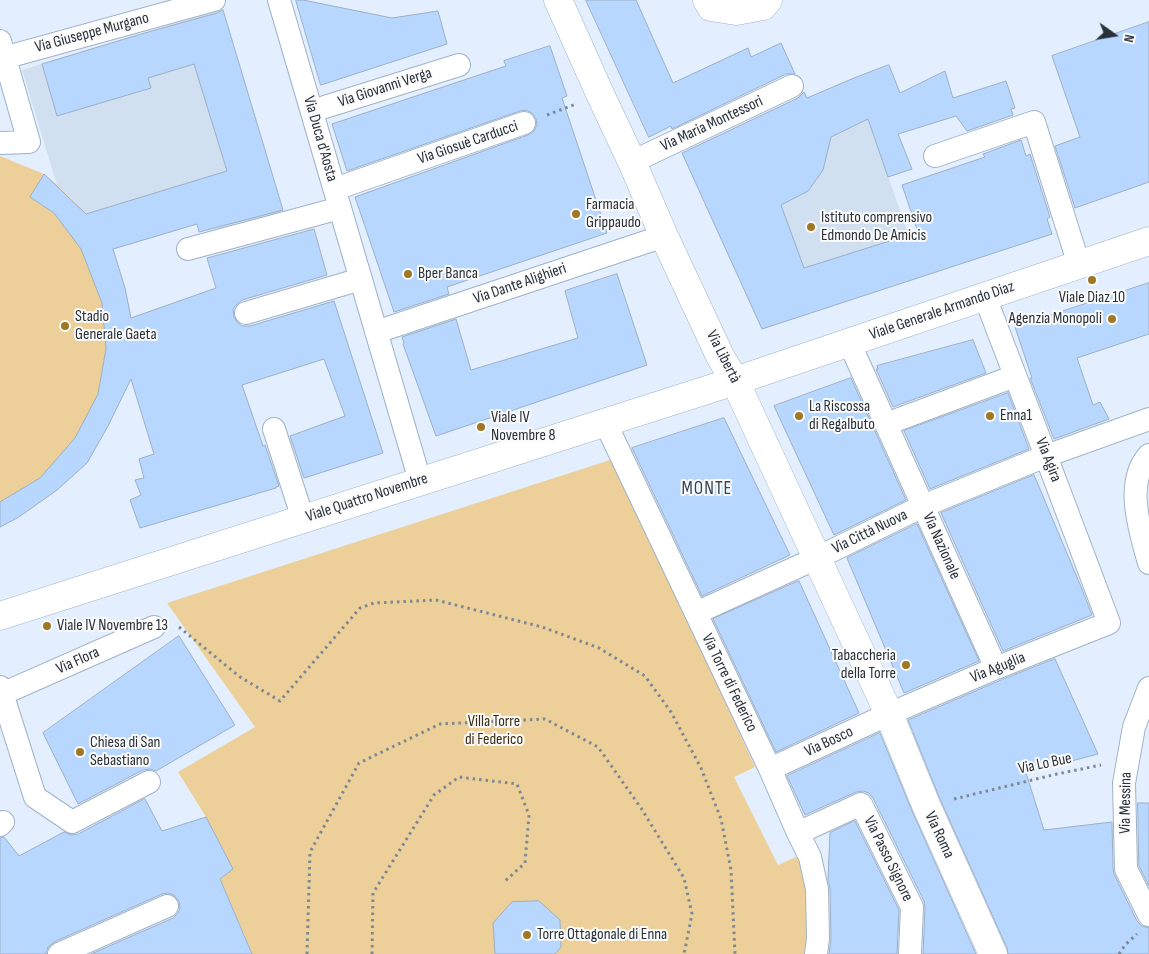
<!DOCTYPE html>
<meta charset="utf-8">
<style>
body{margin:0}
#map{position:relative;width:1149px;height:954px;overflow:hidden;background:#e3effe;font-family:"Sofia Sans Condensed",sans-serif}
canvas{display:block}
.north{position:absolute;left:1089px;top:10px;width:50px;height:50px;-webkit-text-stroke:4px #fbfbfb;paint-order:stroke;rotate:103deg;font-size:14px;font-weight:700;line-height:20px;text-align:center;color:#283039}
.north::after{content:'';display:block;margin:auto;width:18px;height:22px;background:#283039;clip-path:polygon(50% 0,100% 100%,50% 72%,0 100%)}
</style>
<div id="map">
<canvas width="1149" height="954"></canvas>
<div class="north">N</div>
</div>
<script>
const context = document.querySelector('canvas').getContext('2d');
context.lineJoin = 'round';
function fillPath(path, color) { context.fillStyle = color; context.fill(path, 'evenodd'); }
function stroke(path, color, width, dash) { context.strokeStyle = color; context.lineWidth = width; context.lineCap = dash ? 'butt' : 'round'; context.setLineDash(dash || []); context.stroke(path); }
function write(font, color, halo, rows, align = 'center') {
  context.font = font + ' "Sofia Sans Condensed",sans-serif'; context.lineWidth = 4; context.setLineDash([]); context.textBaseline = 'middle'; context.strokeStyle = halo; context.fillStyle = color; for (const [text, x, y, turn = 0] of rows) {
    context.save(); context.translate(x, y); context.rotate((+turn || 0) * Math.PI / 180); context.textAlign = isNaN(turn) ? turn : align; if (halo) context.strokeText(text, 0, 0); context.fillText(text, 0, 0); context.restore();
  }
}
fillPath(new Path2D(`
 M222 9 283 212 218 232 214 219 112 250 75 202 57 185 22 70Z
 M854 78 923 277 906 281 762 329 683 155Z`), '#d1e0f1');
fillPath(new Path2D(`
 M0 156 44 174 57 185 89 217 112 250 118 265 125 288 129 307 130 364 123 394 108 426 87 463 57 490 19 517 0 527Z
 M613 459 755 767 734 777 778 865 798 856 808 890V954H248L252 953 220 879 232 869 206 817 178 772 255 727 167 603Z`), '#edd099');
const building = new Path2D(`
 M296 0H303L392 18 438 11 447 44 321 85Z
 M586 0H636L673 83 748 48 751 57 781 43 795 74H786L672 129 671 126 649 137Z
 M223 10 283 210 199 232 197 224 113 249 125 288 131 318 216 288 207 258 314 229 327 275 242 300 237 304 233 309 234 317 237 322 242 326H250L334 301 383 453 304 478 290 436 345 416 324 359 242 385 263 446 265 445 279 486 276 487V488L140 528 130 500 141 495 135 480 144 478 139 459 154 454 131 379 108 426 87 463 57 490 19 517 0 527V502L40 478 75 438 98 394 106 349 102 303 81 249 54 213 30 197 44 174 86 214 227 171 194 64 148 78 151 88 57 116 42 64 141 34 217 13Z
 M1149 22V182L1075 208 1055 146 1080 137 1052 56Z
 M550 46 567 96 562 98 607 233 447 287 449 294 394 312 355 197 528 135 534 131 537 125 536 119 532 113 526 110 520 111 347 171 332 124 506 66 504 61Z
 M889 65 900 93 945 71 953 98 1006 81 1015 108 1011 109 1013 115 967 131 956 116 898 134 912 169 888 177 868 119 831 137 823 170 808 191 781 205 804 268 918 232 902 185 985 157 983 154 1021 140 1026 156 1030 154 1050 217 1047 219 1052 234 762 329 682 153 798 98 804 92 807 98 854 78Z
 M617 274 647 365 436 436 403 344 404 343 402 337 456 319 471 370 578 338 565 291Z
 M1149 283V334L1077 358 1093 405 1100 402 1109 419 1054 439 1030 378H1032L1015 327Z
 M973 340 986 373 893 407 876 369H878L877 366Z
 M851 378 906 500 834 535 774 406Z
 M1008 393 1029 449 930 489 904 431Z
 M724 418 790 555 702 596 632 448Z
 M1034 475 1082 589 1092 615 1003 651 941 513Z
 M917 524 979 661 904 693 847 558Z
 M799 581 859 713 776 752 713 619Z
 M179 636 235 725 156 771 150 769 143 770 78 804 43 733Z
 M1055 659 1098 754 1026 773 1044 830 1112 822 1113 869 1114 874 1137 921 1142 926 1149 928V954H1008L1007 948 940 799 908 720 1001 680Z
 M880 733 912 811 976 954H923L925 908 924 901 873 798 869 793 863 791 856 792 805 815 787 776Z
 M145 799 162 831 206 817 233 869 220 879 252 954H91L173 918 178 913 180 908 179 901 174 895 168 893 162 894 54 942 48 947 46 954H0V838L4 837 19 856 64 832 71 835 78 834Z
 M1138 803H1149V886L1139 866Z
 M855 821 899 910 897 954H829L831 938 830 889 828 879 830 833Z
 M539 901 560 920 561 947 555 954H495L493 923 512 902Z`);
fillPath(building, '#b7d7fe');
stroke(building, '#9cafc6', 1);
const street = new Path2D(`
 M279 0 420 481
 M0 41 29 142 0 143
 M0 59 214 0
 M312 111 459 65
 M935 156 1034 122 1079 265
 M632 162 792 86
 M335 189 524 123
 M188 249 340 208
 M246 313 361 279
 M376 332 664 236
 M849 342 996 668
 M605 422 770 769 798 833 810 857 817 889 818 938 816 954
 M886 424 1015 376
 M274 429 303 519
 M1149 455C1124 482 1140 531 1149 563
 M696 613 817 558 923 506 1046 456 1149 419
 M0 687 35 797 72 822 149 782
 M1149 688 1134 727 1124 783 1126 869 1149 915
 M2 694 154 627
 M770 769 889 714 996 668 1109 623 1046 456 985 297
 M0 825 3 822
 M798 833 861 804 912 907 910 954
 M59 954 167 906`);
const secondary = new Path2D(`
 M558 0 601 96 632 162 664 236 720 356 735 381 889 714 926 805 993 954
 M707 0 711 7 736 11 763 6 768 0
 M0 616 735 381 1149 241`);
stroke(street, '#9fb2c9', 24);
stroke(secondary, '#9fb2c9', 29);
stroke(new Path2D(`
 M547 115 576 104
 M179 627 240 677 280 701 360 608 374 603 436 600 542 627 599 648 645 676 671 712 701 768 721 819 731 870 735 954
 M954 799 1057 774 1101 765
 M307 954 310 852 359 763 440 724 545 719 598 747 641 808 684 878 692 914 684 954
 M372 954 373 893 434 795 459 777 517 784 529 815 525 863 504 882
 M1119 954 1125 945 1137 934`), '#7e8894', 3, [2.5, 4]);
stroke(street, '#fff', 22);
stroke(secondary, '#fff', 28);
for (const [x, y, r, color] of [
 [576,214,5,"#9e7825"],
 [811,227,5,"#9e7825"],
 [408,274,5,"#9e7825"],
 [1092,280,5,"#9e7825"],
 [1112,319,5,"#9e7825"],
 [65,326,5,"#9e7825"],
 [799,416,5,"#9e7825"],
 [990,416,5,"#9e7825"],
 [481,427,5,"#9e7825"],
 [47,626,5,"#9e7825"],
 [906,665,5,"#9e7825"],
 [80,752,5,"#9e7825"],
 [527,935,5,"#9e7825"]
]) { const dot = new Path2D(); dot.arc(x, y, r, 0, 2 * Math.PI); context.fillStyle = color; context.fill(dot); stroke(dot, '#fbfbfb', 2); }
write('16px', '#283039', '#fbfbfb', [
 ["Via Giuseppe Murgano",92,33,-15],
 ["Via Giovanni Verga",385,88,-18],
 ["Via Maria Montessori",712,124,-25],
 ["Via Duca d'Aosta",320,139,74],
 ["Via Giosuè Carducci",468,143,-19],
 ["Via Dante Alighieri",520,284,-19],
 ["Viale Generale Armando Diaz",942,311,-19],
 ["Via Libertà",723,357,63],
 ["Via Agira",1048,460,69],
 ["Viale Quattro Novembre",367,498,-18],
 ["Via Città Nuova",870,532,-26],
 ["Via Nazionale",941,546,66],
 ["Via Flora",78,661,-24],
 ["Via Aguglia",998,668,-22],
 ["Via Torre di Federico",729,683,64],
 ["Via Bosco",829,742,-25],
 ["Via Lo Bue",1045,764,-12],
 ["Via Messina",1126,803,-89],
 ["Via Roma",939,835,65],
 ["Via Passo Signore",888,859,64]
]);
write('16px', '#283039', '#fbfbfb', [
 ["Farmacia",586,205],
 ["Grippaudo",586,223],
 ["Istituto comprensivo",821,218],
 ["Edmondo De Amicis",821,236],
 ["Bper Banca",418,274],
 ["Viale Diaz 10",1092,298,"center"],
 ["Stadio",75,317],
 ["Generale Gaeta",75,335],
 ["Agenzia Monopoli",1102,319,"right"],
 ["La Riscossa",809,407],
 ["di Regalbuto",809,425],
 ["Enna1",1000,416],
 ["Viale IV",491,418],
 ["Novembre 8",491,436],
 ["Viale IV Novembre 13",57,626],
 ["Tabaccheria",896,656,"right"],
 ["della Torre",896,674,"right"],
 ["Chiesa di San",90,743],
 ["Sebastiano",90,761],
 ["Torre Ottagonale di Enna",537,935]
], 'left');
write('16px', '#392c12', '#fbfbfb', [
 ["Villa Torre",494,722],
 ["di Federico",494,740]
]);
context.letterSpacing = '1px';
write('19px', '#344458', '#fbfbfb', [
 ["MONTE",707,489]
]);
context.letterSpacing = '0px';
</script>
